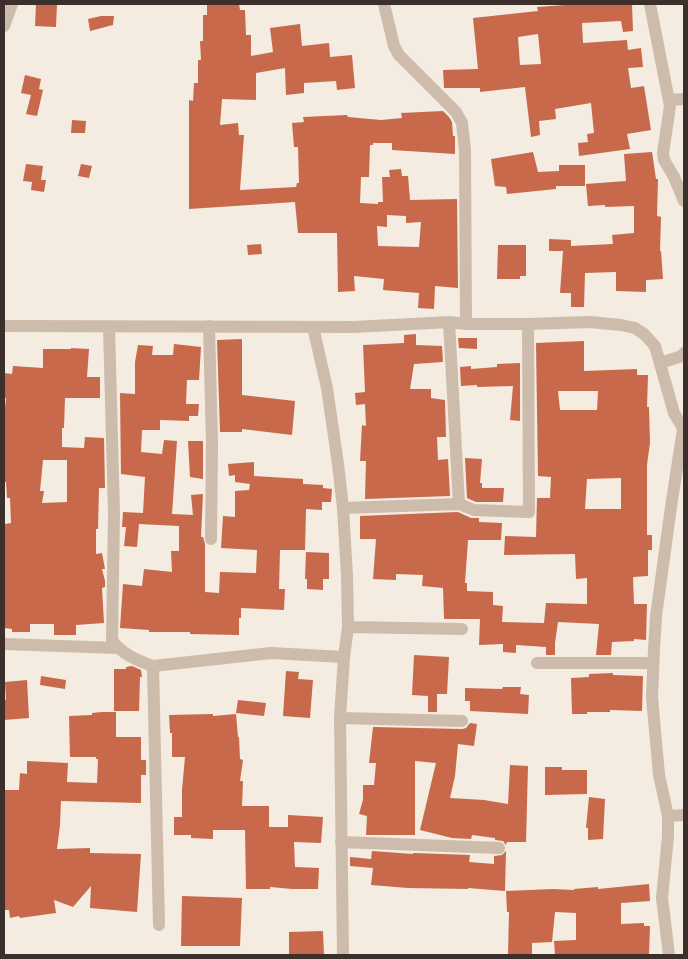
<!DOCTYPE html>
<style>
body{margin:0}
#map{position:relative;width:688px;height:959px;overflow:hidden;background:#f4ebe1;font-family:Karla,sans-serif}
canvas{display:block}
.frame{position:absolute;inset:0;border:5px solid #3b302b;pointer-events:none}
</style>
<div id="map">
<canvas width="688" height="959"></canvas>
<div class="frame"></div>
</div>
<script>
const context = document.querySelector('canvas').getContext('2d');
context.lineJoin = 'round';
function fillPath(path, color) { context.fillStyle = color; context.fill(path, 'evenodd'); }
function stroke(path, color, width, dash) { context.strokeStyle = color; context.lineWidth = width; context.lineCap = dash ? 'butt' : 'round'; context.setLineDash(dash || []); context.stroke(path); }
fillPath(new Path2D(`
 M36 4H57L56 27 35 26Z
 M207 4H239L240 10H245L246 35H251V56L273 52 270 28 300 24 302 46 329 43 330 57 352 55 355 88 337 90 336 81 304 83V93L286 95 285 68 256 73V100L222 99 220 125 238 123 239 135H244L240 190 296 187 297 183H299L298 147H294L292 123 304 122 303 117 347 115 348 117 381 120 402 118 401 113 443 111 449 117 452 122 453 136H455V154L392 150V143H373V145H370L369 177H361L360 203 378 204V202H383L382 177H390L389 170 401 169 402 176H408L410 200 457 199 458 288 435 286 434 309 418 308 419 293 383 290 384 279 354 276 355 291 338 292 337 233H298L295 202 189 209V100L193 101 194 83H198V60H201L200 41H203V15H207ZM387 215 406 216V223L421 222 419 247 378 246 377 226 387 227Z
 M565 4H632L633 31 623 32 621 21 582 23 583 43 627 40 628 50 641 48 643 67 628 68 631 88 644 86 651 130 627 134 630 149 579 156 578 143 588 142 587 134 594 133 591 103 555 109 556 119 539 121 540 135 531 137 525 87 480 92V88H444L443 70 478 69 473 18 538 11 537 7 565 5ZM538 34 541 64 520 65 518 37Z
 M101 16H114L113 25 90 31 88 19Z
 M25 75 41 79 39 89 43 90 37 116 26 114 31 95 21 93Z
 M72 120 86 121 85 133H71Z
 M533 152 538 172 559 171V165H585V186H556V189L507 194 506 187 495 186 491 159Z
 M652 152 656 179H658L657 216 661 217 660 251H661L663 279 646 280V292L616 291V272L585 273 584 307H571V293H560L563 251H549V239L571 240V246L613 244 612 235 634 233V206L605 207V205L588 206 586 184 626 181 624 154Z
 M26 164 43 166 41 180H46L44 192 31 190 32 182 23 181Z
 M81 164 92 166 89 178 78 176Z
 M261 244 262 254 248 255 247 245Z
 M498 245H526V276H520V279H497Z
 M416 334V345L442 346 443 362 414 364 410 389H431V398L445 400 446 437H437L438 460 448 459 450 496 365 499 366 461H360L362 425 366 426 365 404 356 405 355 393 365 392 363 345 404 343V335Z
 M458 338H477V349L459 348Z
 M242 339V395L295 401 292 435 242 429V432H220L217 340Z
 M584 341V371L637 369V375H648L647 407H649L650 443 647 465V535H652V550H648V576L633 577 634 604H647L646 640 634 639V641L612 642 611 655H596L599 624 558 622 555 643V655H546V647L516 645V653L503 652V644L479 645 480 619H444L443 588 422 586 423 575 396 574V580L373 579 376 539H360V516L458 512 471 518H479V522L502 523 501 540H468L465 583H467V591L493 592V605L503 606 502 622 544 623 546 603 587 604V578L576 579 575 554 504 555 505 536 536 537 537 498H550L551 477 538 476 536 343ZM558 391H598L597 410H560ZM621 478V509H585L587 479Z
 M174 344 201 347 199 380H187L186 404H199L198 416H189V421L160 420V430H142L141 452 162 454 164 440 177 441 172 514 193 515 191 495 203 494 201 537H203L205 544V592L219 593 220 572 256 573 257 550 221 548 223 516 235 517V491L249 490 250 484 235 482V475L229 476 228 464 254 462V476L303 479V484L323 485V488L332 489 331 502H322V510L306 509 305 550H280L279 589H285L284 610 241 608V618H239V635L190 634V632H149V630L120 628 123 584 142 586 144 569 172 572 171 551H179V526L139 524 137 547 124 546 126 527H122L123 512 143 513 145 477 121 474 120 393 135 394V362L138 345 153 346 152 355H173Z
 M71 348 89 349 87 377H100V398H65L64 428H62V447L84 448 85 437 104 438 105 488H99L98 529H96V554L102 553 105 569H102L105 581V587L102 588 104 623 76 625V635H54V624H30V632H12V629L4 628 5 524 11 523 10 498H7L6 482H4V417L6 398H4V373L12 374 13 366 43 368V349H71ZM43 460H67V502L42 503 44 491H40Z
 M520 363V421L510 420 513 386 477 387V385L461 386 460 367 471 366V369L497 367V364Z
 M188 441H203V479L190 477Z
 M465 458 482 459 480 483H482V488H504L503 502H476L467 498Z
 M306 552 329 553V579H323V590L307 589V579H305Z
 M414 655 449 657 447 694H437V712H428V696L412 695Z
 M132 666 141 670 142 677H140L139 711H114V669H126V667Z
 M286 671 299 672 298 679 313 680 310 718 283 716Z
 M613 673V675L643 676 642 711 610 710V712H587V714H572L571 678 589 677V674Z
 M41 676 66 680 65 689 40 685Z
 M27 680 29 718 4 720V700H6L5 682Z
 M503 687H521L520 694 529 695 528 714 470 711V701H465V688L502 689Z
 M238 700 266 703 264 716 236 713Z
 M102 712H116V737H141V760H146V775H141V803L61 801 60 825 57 849 90 848V853L141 854 137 912 90 908 91 886 73 907 54 900 56 913 20 918 19 916 10 918 9 910H4V790H19L20 773 27 774V761L68 763 67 782 97 783 98 759H96V757H70L69 716 92 715V713Z
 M213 714V716L236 714 238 737H239L240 759 243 760 240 781H243L242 806H269V827H288V815L323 817 321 843 294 842 295 867 319 868 318 889H292L270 887V889H246L245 830H213V839L191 838V835H174V817H182V790L185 757H172V733H170L169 715Z
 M470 723 477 724 474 746 458 744 455 776 450 798 484 800 508 804 510 765 528 766 526 842H507L506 845 503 841 495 840V838L472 835 471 839 452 838 420 830 436 763 415 761V835H366L367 816 359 814 363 800V785H374L376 763H369L373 727 462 729 466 728Z
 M545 767H562V770H587V794L545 795Z
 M589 797 605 799 603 839 588 840V828H586Z
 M372 851 413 854V853L470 855 469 862 494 864V856L502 855 506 851 505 891 468 888V889L408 888 371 885 373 868 350 866V857L371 859Z
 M649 884 650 901 621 903V924L644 923V926H650L649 954 555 955 554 941 576 940V913L555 912 552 942 532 943V955H508L509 912H507L506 891 553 889 574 890V889L598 887V889Z
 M182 896 242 898 240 946H181Z
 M323 931 324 955H289V932Z`), '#c8694b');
stroke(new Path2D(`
 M384 4 394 46 399 55 456 112 462 123 465 150 466 324
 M650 4 670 106 663 153 664 160 674 177 684 201
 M4 26 12 4
 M669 100 684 99
 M449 322 459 504
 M4 326 354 327 449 322 466 324H528L590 322 621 325 635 328 644 334 655 346 674 413 684 430
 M209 326 212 444 211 539
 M109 327 114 513 112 640C121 654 138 661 153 666L271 653 344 657
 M313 327 327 388 338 464 343 508 347 576 348 627 344 657 340 718 343 955
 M660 363 682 356 684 353
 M343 508 459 504 474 510 529 512 528 324
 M348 627 462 629
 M4 644 117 648
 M537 663H653
 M153 666 159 925
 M340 718 462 721
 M668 816 684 815
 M341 842 499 848
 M669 955 662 898 668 836V816L659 775 652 697 654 649 656 616 671 507 683 429`), '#cdbbac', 12);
</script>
